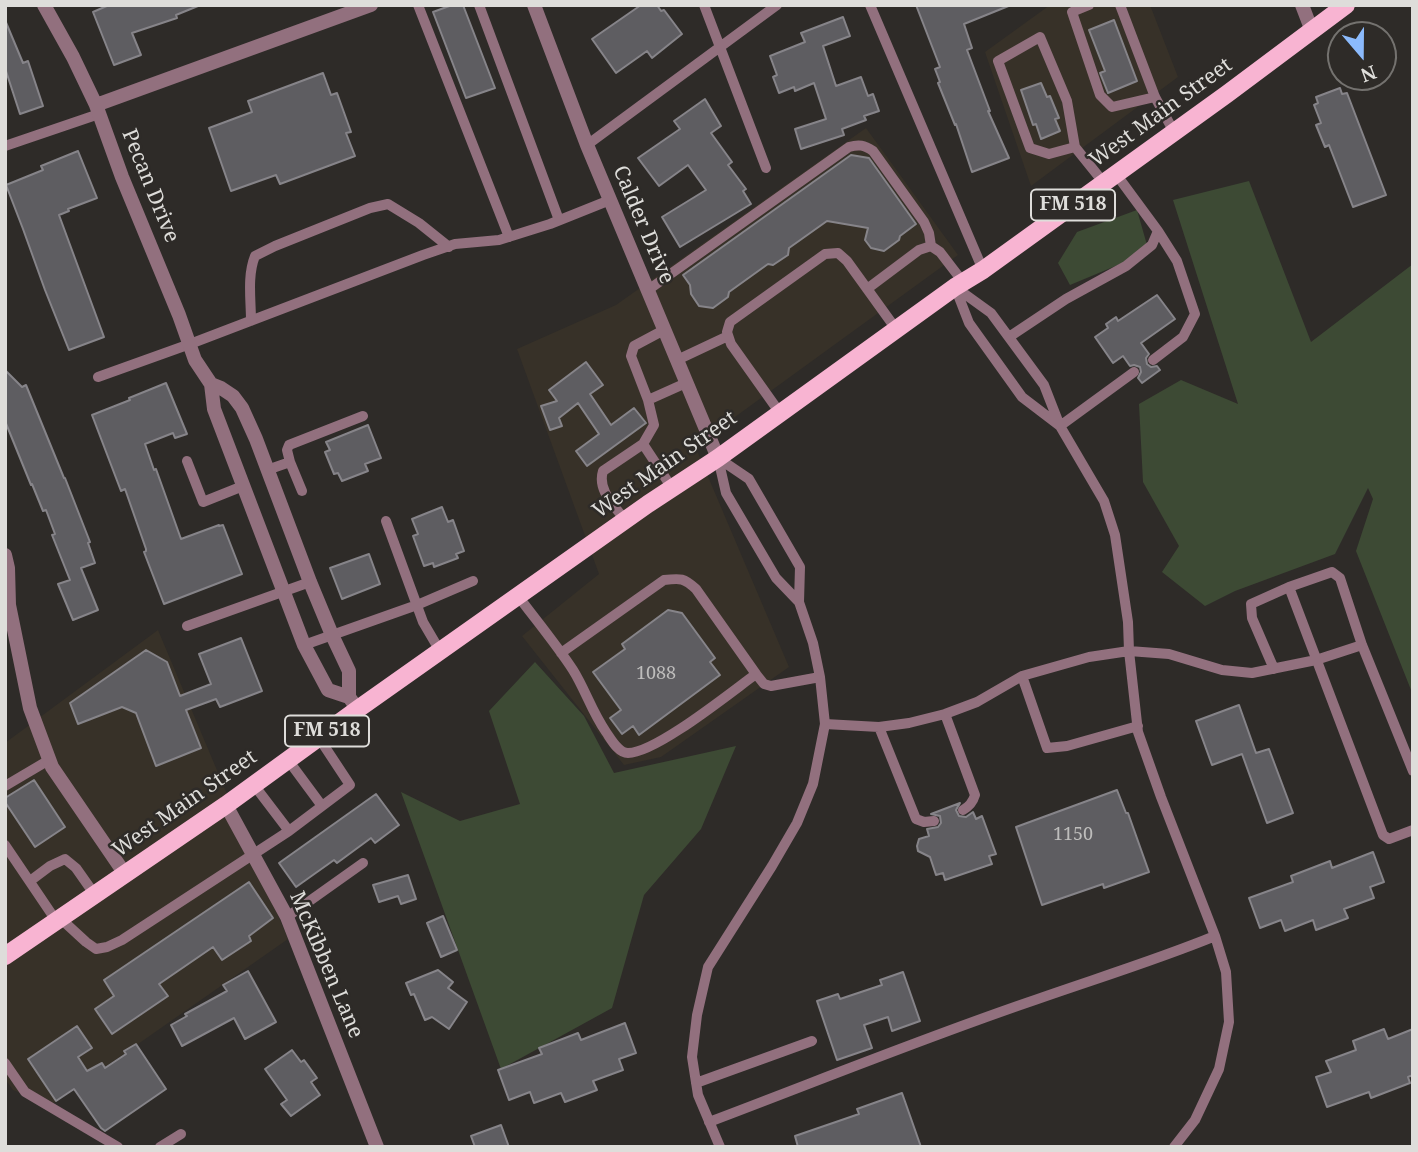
<!DOCTYPE html>
<style>
body{margin:0}
#map{position:relative;width:1418px;height:1152px;overflow:hidden;background:#2e2b28;font-family:"Noto Serif",serif}
canvas{display:block}
.frame{position:absolute;inset:0;border:7px solid #deddda;pointer-events:none}
.north{position:absolute;left:1327px;top:21px;width:70px;height:70px;box-sizing:border-box;background:#2e2b28;border:2px solid #74726f;border-radius:50%;rotate:160deg;font-size:19px;font-weight:700;line-height:28px;text-align:center;color:#deddda}
.north::after{content:'';display:block;margin:auto;width:24px;height:32px;background:#8bbafc;clip-path:polygon(50% 0,100% 100%,50% 72%,0 100%)}
</style>
<div id="map">
<canvas width="1418" height="1152"></canvas>
<div class="frame"></div>
<div class="north">N</div>
</div>
<script>
const context = document.querySelector('canvas').getContext('2d');
context.lineJoin = 'round';
function fillPath(path, color) { context.fillStyle = color; context.fill(path, 'evenodd'); }
function stroke(path, color, width, dash) { context.strokeStyle = color; context.lineWidth = width; context.lineCap = dash ? 'butt' : 'round'; context.setLineDash(dash || []); context.stroke(path); }
function write(font, color, halo, rows, align = 'center') {
  context.font = font + ' "Noto Serif",serif'; context.lineWidth = 5; context.setLineDash([]); context.textBaseline = 'middle'; context.strokeStyle = halo; context.fillStyle = color; for (const [text, x, y, turn = 0] of rows) {
    context.save(); context.translate(x, y); context.rotate((+turn || 0) * Math.PI / 180); context.textAlign = isNaN(turn) ? turn : align; if (halo) context.strokeText(text, 0, 0); context.fillText(text, 0, 0); context.restore();
  }
}
fillPath(new Path2D(`
 M1050 5H1150L1178 77 1031 186 985 52Z
 M866 128 958 255 695 446 789 667 661 757 624 765 522 636 599 574 517 349 616 305Z
 M158 630 288 939 51 1105 13 1090 5 1079V743Z`), '#373128');
fillPath(new Path2D(`
 M1249 181 1311 342 1413 264V695L1356 551 1373 499 1368 488 1335 554 1235 591 1205 606 1162 572 1179 546 1143 482 1139 404 1181 380 1238 404 1173 200Z
 M1137 210 1149 252 1070 285 1058 263 1077 232Z
 M535 662 584 716 614 773 736 746 701 829 644 895 612 1008 501 1069 401 792 460 821 520 804 489 711Z`), '#3d4a34');
const building = new Path2D(`
 M109 5H198V6L176 15 177 18 132 33 141 55 114 65 93 12Z
 M452 5H463L495 88 466 98 433 12Z
 M641 5H657L661 11 664 10 682 34 652 58 647 51 616 73 592 39Z
 M916 5H1011L964 24 972 48 967 50 990 111H988L1009 158 972 172 956 124 955 125 938 83 940 82 935 69 940 67Z
 M843 17 850 36 823 46 836 86 861 77 868 96 873 94 879 111 864 116 866 120 842 129 844 135 801 149 795 129 826 119 814 83 795 91 794 87 779 93 773 77 777 75 770 56 805 42 801 33Z
 M5 20 23 63 28 61 43 106 20 114 5 68Z
 M1114 20 1137 81 1108 93 1100 73 1105 71 1089 30Z
 M323 73 331 95 337 93 351 132 346 133 355 156 280 184 276 175 231 191 209 128 252 112 248 101Z
 M1041 83 1047 97 1050 96 1059 118 1055 119 1060 131 1041 139 1036 124 1033 125 1021 90Z
 M1340 88 1342 94 1347 93 1386 195 1353 207 1329 145 1325 147 1316 125 1321 123 1314 105 1318 103 1316 97Z
 M705 99 721 126 711 133 732 162 728 165 746 189 743 191 751 204 680 247 662 217 706 190 688 165 659 186 638 158 680 129 674 121Z
 M78 151 97 198 68 209 69 211 59 215 104 337 69 350 45 290 23 229 6 185 43 170 41 166Z
 M851 155 869 158 916 224 900 236 899 240 884 251 871 248 865 240 868 228 827 221 789 248 788 255 773 265 768 264 729 292 728 297 713 308 699 306 691 294 690 285 683 275Z
 M1157 295 1175 319 1141 343 1149 354 1146 358 1147 364 1151 367 1157 366 1160 370 1142 383 1138 378 1141 372 1140 367 1134 365 1130 366 1123 356 1113 363 1095 337 1108 328 1106 324 1116 317 1118 321Z
 M586 362 603 385 590 394 611 425 634 408 646 423 587 466 576 451 599 434 578 403 559 418 562 426 550 430 541 406 557 401 549 390Z
 M5 370 22 387 26 385 64 478H65L90 542 88 543 95 563 81 568 98 610 73 620 58 584 70 580 52 535 55 534 46 510 43 511 32 484 31 485 5 421Z
 M166 383 187 434 175 438 173 433 145 444 154 470 156 469 181 539 219 525V526L223 525 242 574 164 604 144 552 146 551V549L125 489 121 491 92 415 130 400 129 398Z
 M368 425 381 458 365 464 368 471 342 481 338 473 334 474 325 452 330 450 326 442Z
 M442 507 448 522 453 520 464 551 456 554 458 558 434 567 433 563 424 566 413 536 418 534 412 519Z
 M369 554 380 584 342 599 330 568Z
 M668 610 682 613 715 658 710 662 720 675 639 735 633 726 622 734 610 718 621 710 593 672 625 649 622 644Z
 M241 638 262 691 220 707 216 699 186 710 201 748 156 766 136 713 122 707 78 724 70 703 146 650 167 662 180 696 211 684 199 654Z
 M1239 705 1256 753 1269 749 1293 813 1267 823 1242 754 1212 765 1196 721Z
 M34 780 65 827 35 847 5 802V798Z
 M1117 790 1126 813H1128L1149 872 1104 888 1103 884 1042 905 1016 827Z
 M376 794 399 825 375 843 371 838 337 863 334 860 296 887 279 863Z
 M960 803 956 810 959 816 966 817 973 812 976 819 982 816 996 854 989 856 992 864 945 880 943 873 936 875 930 857 918 851 917 846 919 839 929 836 927 829 938 827 941 823 940 816 931 814Z
 M1373 852 1384 882 1370 887 1374 898 1344 909 1348 918 1316 930 1313 920 1285 931 1281 920 1260 928 1249 898 1293 882 1291 876 1330 861 1332 868Z
 M408 875 416 899 401 904 398 896 379 902 373 885Z
 M249 882 273 918 249 936 251 941 222 960 213 947 159 984 168 996 112 1034 95 1009 114 996 104 980Z
 M443 916 457 950 441 957 427 923Z
 M438 970 453 982 448 988 467 1002 449 1029 432 1017 425 1020 414 994 411 995 406 983Z
 M248 971 276 1022 245 1039 234 1018 182 1046 171 1025 187 1016 185 1014 227 991 223 985Z
 M903 972 920 1021 892 1031 888 1017 864 1025 872 1048 837 1060 817 1001 838 994 840 999 882 985 880 980Z
 M625 1023 636 1053 619 1059 623 1070 593 1081 597 1090 565 1102 561 1093 534 1103 530 1092 509 1100 498 1070 542 1054 539 1048 578 1033 581 1040Z
 M77 1026 92 1048 78 1057 87 1071 102 1063 105 1068 126 1054 124 1051 136 1044 166 1089 105 1131 101 1128 74 1089 56 1101 28 1059Z
 M1384 1029 1388 1039 1413 1029V1075L1408 1077 1410 1083 1371 1098 1369 1092 1327 1107 1316 1077 1331 1072 1326 1061 1356 1050 1353 1041Z
 M292 1050 301 1062 304 1060 317 1078 311 1082 320 1095 291 1116 281 1104 287 1100 265 1069Z
 M902 1093 921 1147H798L795 1136 859 1114 857 1109Z
 M501 1125 509 1147H475L471 1136Z`);
fillPath(building, '#5e5d61');
stroke(building, '#868489', 2);
stroke(new Path2D(`
 M418 5 509 237
 M479 5 559 220
 M704 5 766 168
 M870 5 983 270
 M1089 5 1072 12 1100 95 1112 107 1155 97
 M1120 5 1155 97 1174 132
 M587 145 777 5
 M5 146 99 114
 M1075 147 1049 154 1030 148 998 61 1040 37 1067 101 1075 147 1104 183
 M955 287 991 313 1044 385 1060 426 1104 501 1115 535 1128 622 1129 651 1138 732 1161 797 1215 936 1226 972 1229 1022 1219 1069 1195 1120 1174 1147
 M955 287 969 323 1022 397 1060 426
 M867 289 919 250 931 246 940 252 963 282
 M648 290 849 147C859 144 864 145 873 151L924 222 929 233 931 246
 M251 321C251 300 247 276 255 256L275 246 370 208 388 204 419 223 449 247
 M1009 337 1066 299 1126 266 1152 245 1158 231 1116 174
 M677 360 728 336
 M1153 360 1183 337 1195 314 1177 261 1158 231
 M98 377 190 344 423 255 455 244 499 240 550 224 610 200
 M648 400 686 383
 M780 413 731 344 727 332 730 322 825 254 838 253 847 261 896 329
 M1060 426 1134 372
 M643 444 672 488
 M718 458 749 479 800 567 799 602 813 643 820 677 825 724 813 784 797 823 772 866 708 967 697 1015 692 1057 698 1095 720 1147
 M718 458 726 493 776 578 799 602
 M187 461 203 502 243 486
 M290 462 287 450 289 445 363 416
 M267 470 290 462 302 491
 M625 520C614 505 597 490 603 471L643 444 654 425 648 400 631 356 634 346 664 330
 M386 521 423 622 440 651
 M1289 587 1383 835 1389 839 1413 830
 M518 596C536 620 556 644 573 670 585 689 592 712 606 732 611 739 618 753 628 753 656 753 731 692 756 674L764 684 771 686 820 677
 M187 626 310 582
 M304 645 417 605 473 581
 M561 653 664 580C681 578 684 578 696 589L756 674
 M1274 669 1252 618 1251 604 1289 587 1332 572 1340 578 1362 645 1413 771
 M1022 676 1047 748 1067 746 1138 726
 M945 714 975 795C973 802 970 806 963 810
 M825 724 879 727 909 723 945 714 977 702 1022 676 1089 657 1129 651 1169 654 1222 670 1252 673 1316 660 1362 645
 M879 727 916 819 924 822 934 821
 M288 760 322 806
 M254 785 289 831
 M5 786 49 760
 M5 845 57 922
 M30 881 50 866 65 859 76 868 95 895
 M287 917 363 863
 M61 919 86 942 96 949 107 947 122 940 289 831 350 785 319 738
 M5 1063 25 1092 118 1147
 M696 1083 812 1041
 M709 1122C815 1082 921 1039 1029 1002 1091 980 1154 961 1215 936
 M160 1147 181 1134`), '#92707e', 10);
stroke(new Path2D(`
 M44 5 73 57 96 105 122 177 179 315 195 360 211 384 214 409 304 645 328 690 349 697
 M1302 5 1312 31
 M96 105 371 5
 M211 384 221 388 233 396 242 408 256 439 310 582 332 635 349 671V697L354 704
 M5 555 8 568 9 605 30 708 52 767 125 874
 M226 805 287 917 377 1147`), '#92707e', 14);
stroke(new Path2D(`
 M534 5 587 145 718 458`), '#92707e', 14);
stroke(new Path2D(`
 M5 956 226 805 358 709 648 504 718 458 955 287 983 270 1227 94 1346 5`), '#f8b4d2', 18);
write('18px', '#bebdbc', null, [
 ["1088",656,674],
 ["1150",1073,835]
]);
for (const [x, y, w] of [
 [1073,205,84],
 [327,731,84]
]) { const box = new Path2D(); box.roundRect(x - w / 2, y - 15.5, w, 31, 5); context.fillStyle = '#2e2b28'; context.fill(box); stroke(box, '#deddda', 2); }
write('bold 19px', '#deddda', null, [
 ["FM 518",1073,205],
 ["FM 518",327,731]
]);
write('21px', '#deddda', '#2e2b28', [
 ["West Main Street",1161,113,-36],
 ["Pecan Drive",150,186,68],
 ["Calder Drive",643,225,67],
 ["West Main Street",665,465,-35],
 ["West Main Street",185,804,-35],
 ["McKibben Lane",326,965,67]
]);
</script>
